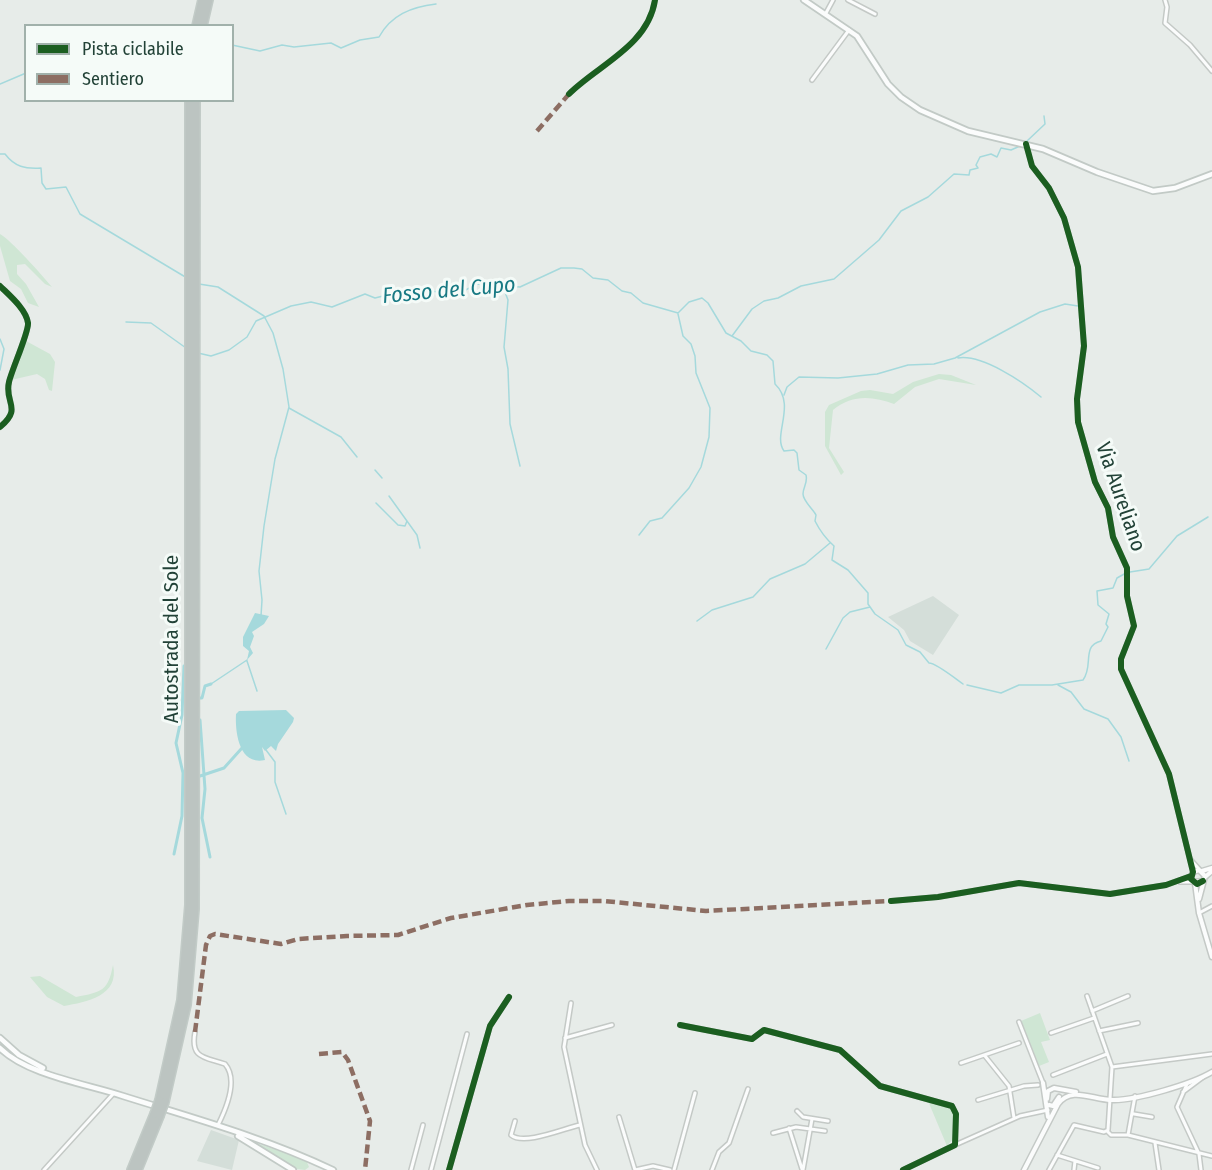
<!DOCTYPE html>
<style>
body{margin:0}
#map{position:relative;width:1212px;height:1170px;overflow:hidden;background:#e7ece9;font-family:"Fira Sans Condensed",sans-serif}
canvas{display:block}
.legend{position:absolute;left:24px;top:24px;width:210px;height:78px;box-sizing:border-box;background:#f5fbf8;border:2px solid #a1b1ab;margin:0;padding:8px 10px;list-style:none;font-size:18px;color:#224237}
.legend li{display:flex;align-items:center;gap:12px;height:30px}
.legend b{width:30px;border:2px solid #a1b1ab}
</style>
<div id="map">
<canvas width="1212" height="1170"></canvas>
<ul class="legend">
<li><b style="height:8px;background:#1b5e20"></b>Pista ciclabile</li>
<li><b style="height:8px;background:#8d6e63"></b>Sentiero</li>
</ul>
</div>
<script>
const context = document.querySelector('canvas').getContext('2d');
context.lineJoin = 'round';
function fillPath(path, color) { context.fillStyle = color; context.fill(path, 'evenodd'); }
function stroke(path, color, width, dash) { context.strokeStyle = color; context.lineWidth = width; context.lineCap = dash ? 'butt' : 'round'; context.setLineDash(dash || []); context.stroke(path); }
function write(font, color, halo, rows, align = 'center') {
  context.font = font + ' "Fira Sans Condensed",sans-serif'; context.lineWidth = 6; context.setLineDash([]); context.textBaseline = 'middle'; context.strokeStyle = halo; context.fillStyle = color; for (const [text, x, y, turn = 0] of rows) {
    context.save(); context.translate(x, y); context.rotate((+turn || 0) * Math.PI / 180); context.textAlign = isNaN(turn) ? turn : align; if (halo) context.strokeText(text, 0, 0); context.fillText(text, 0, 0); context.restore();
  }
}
fillPath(new Path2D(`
 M933 596 959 615 933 655 910 641 904 630 888 617Z
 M211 1130 239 1140 232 1170 197 1161Z`), '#d4ded9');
fillPath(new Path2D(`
 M0 234C11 240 42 275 52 287L45 284 25 264 17 265V274L26 284 39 307 28 303 21 289 10 281 0 246Z
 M26 341 50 354 55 362 52 391 49 390 45 379 37 374 11 380Z
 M939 374 951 375 976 385 939 379 915 387 894 404C873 396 852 394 833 410L829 448 844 472 841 475 825 446V412L829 405 861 391 870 390 893 394 913 382Z
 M113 965C120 996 86 1002 64 1006L47 997 30 977 40 976 76 997C102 992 108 991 113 965Z
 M1040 1013 1050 1040 1041 1042 1049 1062 1039 1066 1021 1021Z
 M928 1101 949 1105 955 1113 952 1140 947 1146Z
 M256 1143 306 1160 309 1167 305 1170 297 1169Z`), '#cfe6d4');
fillPath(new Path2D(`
 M255 613 269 616 264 624 252 632 254 636 250 647 253 653 247 660 249 651 243 646V637Z
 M286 710 294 718 293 722 278 744 276 751 271 746 265 751 262 747 265 760C239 766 235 732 236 714L239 711Z`), '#a5d9dc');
stroke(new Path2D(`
 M232 45 260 51 282 45 294 47 331 43 341 48 360 40 379 37C391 15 411 7 436 4
 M0 84 26 73
 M1027 141 1045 124 1044 116
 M0 154H5C15 167 25 169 41 168L42 183 46 189 66 187 80 214 187 278
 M199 284 218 287 264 316 273 333 283 369 289 407 275 459 264 526 259 571 262 600 261 616
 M503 287 508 300 504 347 508 369 510 424 520 466
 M126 322 151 323 186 348
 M732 336 752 309 764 301 778 298 801 286 834 279 879 240 901 211 928 197 954 174 969 175 970 170 978 168 976 165 980 157 991 154 997 157 1001 148 1011 150 1020 146
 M0 339 4 349 0 370
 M198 353 211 356 229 350 247 337 256 321 291 306 311 302 332 307 365 294 375 298 395 293 412 297 430 291 458 294 477 284 520 287 561 268H574L582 269 593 278 608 280 622 291 631 293 643 303 678 313 689 302 702 298 708 303 726 333 741 341 751 351 767 355 773 361 775 384C797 405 772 435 784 451L794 450 797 453 799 470 806 475C808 483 803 487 803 494 803 501 813 509 816 515L815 521C820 531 825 538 834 546L832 560 848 570 868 593V604L875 614 898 630 906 645 920 652 929 663C936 663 956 679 963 684
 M958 358C982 354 1023 382 1041 397
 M784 395 787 387 799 377 838 378 877 374 908 365 934 364 955 358 1040 312 1065 304 1078 306
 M289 408 341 437 357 457
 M375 470 382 478
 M389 496 417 535 420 548
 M376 503 398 525 405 526 407 521
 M639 535 650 521 662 518 689 488 701 467 709 437 710 408 696 373 695 356 691 344 683 336 678 314
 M1130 572 1149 569 1177 536 1208 517
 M697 621 712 610 753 597 770 579 805 564 830 543
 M826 649 843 618 850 612 870 607
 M247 661 257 691
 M211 684 247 660
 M967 685 1001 693 1019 685H1052L1083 680C1094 666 1081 646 1101 641L1108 627 1106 624 1109 614 1098 605 1097 591 1113 588 1117 578 1126 573
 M1058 685 1071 692 1084 709 1108 719 1121 737 1129 761
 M266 750 275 762V782L286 814`), '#a5d9dc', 1.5);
stroke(new Path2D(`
 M195 698H202L205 686 211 684
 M200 720 205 789 202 818 210 857
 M197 777 224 768 242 748
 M174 854 182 816 183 773 176 743 182 715 184 666`), '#a5d9dc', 3);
const minor = new Path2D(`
 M848 0 875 14
 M1165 0 1167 7 1165 23 1190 45 1212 71
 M826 13 833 0
 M812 80 849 30
 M569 94C598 65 648 46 655 0
 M1026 144 1032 166 1049 188 1064 218 1078 267 1084 346 1077 399 1078 422 1095 482 1108 508 1113 537 1127 568V596L1134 626 1121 659V669L1169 774 1193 872
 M0 286C9 295 26 309 28 323 29 332 12 369 9 382 4 403 23 408 0 427
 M1190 859 1199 869
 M1180 882H1193
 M891 901 938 897 1019 883 1110 894 1166 885 1191 876
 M1199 913 1212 906
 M571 1003 564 1047 585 1145 597 1170
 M1092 1011 1128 996
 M1019 1022 1043 1083
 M680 1025 752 1039 764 1030 840 1050 880 1086 952 1106 956 1114 955 1145 903 1170
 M1099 1031 1138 1023
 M195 1032C190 1059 205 1057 225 1064 239 1080 226 1109 218 1125
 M1051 1033 1094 1018
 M565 1038 612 1025
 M985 1056 1009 1086 1014 1118
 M961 1063 1019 1043
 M1112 1067 1212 1054
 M1053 1075 1107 1054
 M1187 1084 1177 1107 1199 1154 1201 1170
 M1183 1092 1203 1077
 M1135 1096 1128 1135 1212 1156
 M978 1100 1024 1086 1038 1085
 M797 1111 803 1117 828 1121
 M1134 1114 1152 1117
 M619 1117 635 1170 653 1166 670 1170
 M515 1121 511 1135C524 1146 565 1128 580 1125
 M789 1128 802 1169
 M1107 1131 1111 1135H1128
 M773 1133 796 1127 825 1131
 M1155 1143 1159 1170
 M955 1145 1020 1116 1048 1110
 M1057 1155 1098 1168
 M44 1170 114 1093
 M411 1170 423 1125
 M431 1170 467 1034
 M449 1170 490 1026 509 997
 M674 1170 695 1093
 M712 1170 719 1152 729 1143 748 1089
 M803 1170 812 1119
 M1049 1170 1074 1125 1104 1132 1108 1130 1112 1067 1087 996
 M1074 1170 1075 1161`);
const tertiary = new Path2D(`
 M1202 871 1212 868
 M1205 877 1212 871
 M1195 883 1199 913 1212 957
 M1199 899 1205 876 1199 870 1193 872 1191 877 1193 882 1203 881
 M1043 1083 1048 1117
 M1047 1099 1048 1091 1054 1088 1076 1092
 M1049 1105 1053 1106 1059 1097
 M1024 1170 1058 1104C1072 1085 1094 1101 1114 1100 1137 1100 1192 1084 1212 1072`);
const secondary = new Path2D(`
 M804 0 857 36 888 84 901 97 920 110 968 131 1043 149 1097 172 1153 191 1175 188 1212 174
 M0 1038 19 1055 43 1068
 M0 1048C27 1075 87 1084 123 1096 193 1118 266 1138 333 1170
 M238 1136 293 1170`);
const motorway = new Path2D(`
 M196 26 202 0
 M203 26 209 0
 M159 1100 181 1000 189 905V100
 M165 1102 187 1005 195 909 196 100
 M131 1170 154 1114
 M138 1170 160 1116`);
stroke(minor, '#c4c9c6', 6);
stroke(tertiary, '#c4c9c6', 7);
stroke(secondary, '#c2cac6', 8);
stroke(motorway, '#c2cbc7', 10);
stroke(minor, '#fbfcfc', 3);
stroke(tertiary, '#fbfcfc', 4);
stroke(secondary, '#fbfcfc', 4.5);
stroke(motorway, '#bcc4c1', 7);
const motorwayBridge = new Path2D(`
 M154 1114 159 1100
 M160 1116 165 1102`);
stroke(motorwayBridge, '#c2cbc7', 10, []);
stroke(motorwayBridge, '#bcc4c1', 7);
stroke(new Path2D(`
 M537 131 569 94
 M195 1032 206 945 210 936 215 934 281 944 298 939 347 936 398 935 451 918 527 905 569 901H604L706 911 891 901
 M319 1054 342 1052 348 1060 370 1121 365 1170`), '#8d6e63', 4.5, [9, 4.5]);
stroke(new Path2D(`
 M569 94C598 65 648 46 655 0
 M1026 144 1032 166 1049 188 1064 218 1078 267 1084 346 1077 399 1078 422 1095 482 1108 508 1113 537 1127 568V596L1134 626 1121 659V669L1169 774 1193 872 1191 879 1197 884 1203 881
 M0 286C9 295 26 309 28 323 29 332 12 369 9 382 4 403 23 408 0 427
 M891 901 938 897 1019 883 1110 894 1166 885 1191 876
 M680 1025 752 1039 764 1030 840 1050 880 1086 952 1106 956 1114 955 1145 903 1170
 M449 1170 490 1026 509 997`), '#1b5e20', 6);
write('21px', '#224237', '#f5fbf8', [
 ["Via Aureliano",1120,497,71],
 ["Autostrada del Sole",172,639,-90]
]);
write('italic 22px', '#177983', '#f5fbf8', [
 ["Fosso del Cupo",449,291,-5]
]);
</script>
